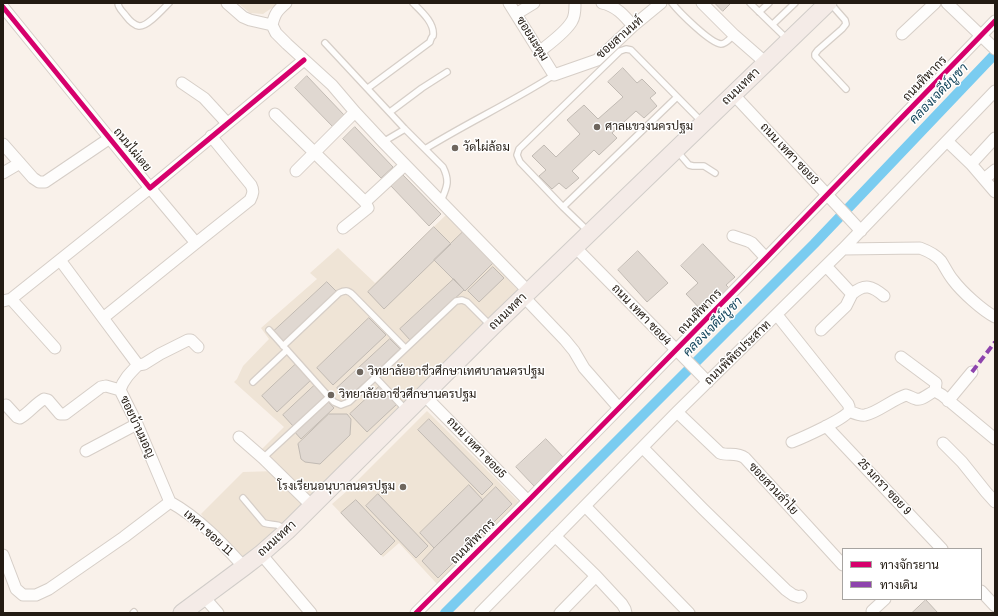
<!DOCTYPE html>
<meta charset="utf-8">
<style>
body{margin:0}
#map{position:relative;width:998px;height:616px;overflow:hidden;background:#f9f1ea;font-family:"Archivo Narrow",Sarabun,sans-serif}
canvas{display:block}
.frame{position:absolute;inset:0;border:4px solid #231b13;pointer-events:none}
.legend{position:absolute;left:842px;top:548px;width:140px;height:52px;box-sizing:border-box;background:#fff;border:1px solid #a7a4a1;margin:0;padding:5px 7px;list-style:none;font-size:12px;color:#231b13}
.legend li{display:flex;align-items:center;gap:8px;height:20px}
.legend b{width:20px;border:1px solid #a7a4a1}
</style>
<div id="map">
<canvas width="998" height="616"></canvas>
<div class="frame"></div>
<ul class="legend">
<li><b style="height:5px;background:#d6006c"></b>ทางจักรยาน</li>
<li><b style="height:5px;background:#8e44ad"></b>ทางเดิน</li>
</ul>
</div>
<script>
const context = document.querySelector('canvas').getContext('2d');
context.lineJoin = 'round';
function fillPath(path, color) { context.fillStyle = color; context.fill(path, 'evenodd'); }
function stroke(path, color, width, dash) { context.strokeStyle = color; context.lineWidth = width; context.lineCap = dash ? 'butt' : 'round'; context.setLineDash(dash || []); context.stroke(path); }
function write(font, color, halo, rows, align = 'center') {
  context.font = font + ' "Archivo Narrow",Sarabun,sans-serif'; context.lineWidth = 3; context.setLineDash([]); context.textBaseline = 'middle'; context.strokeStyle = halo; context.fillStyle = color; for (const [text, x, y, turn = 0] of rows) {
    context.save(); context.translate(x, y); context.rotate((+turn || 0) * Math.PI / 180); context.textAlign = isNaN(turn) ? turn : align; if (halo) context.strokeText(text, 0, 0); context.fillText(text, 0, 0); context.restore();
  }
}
fillPath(new Path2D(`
 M238 3H279L263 14 250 13Z
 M446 215 520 292 241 564 201 514 243 472 277 471 257 454 284 427 234 382 237 379 243 366 269 339 261 328 317 279 310 273 338 248 375 283Z
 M427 411 519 502 437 584 399 543 383 557 332 504 347 491Z`), '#efe4d6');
stroke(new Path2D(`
 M445 613 814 244 995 54`), '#7accf0', 10);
const building = new Path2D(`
 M715 3H731L723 11Z
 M623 68 637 83 642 79 656 93 650 98 657 106 644 118 636 111 612 133 617 138 599 155 594 150 572 171 579 178 566 189 559 183 552 189 539 176 546 170 532 156 544 145 556 157 580 134 567 120 584 105 598 119 623 97 608 82Z
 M307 76 345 116 333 127 295 88Z
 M355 127 393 167 381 178 343 139Z
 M403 175 441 214 429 226 391 186Z
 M434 227 451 244 384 309 368 292Z
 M463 232 493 263 465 291 434 260Z
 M703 244 735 277 726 285 731 290 706 315 686 294 698 283 681 266Z
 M638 251 668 283 647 302 618 270Z
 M493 267 504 278 479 302 468 291Z
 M454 279 464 290 410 340 400 329Z
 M327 282 337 292 284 342 273 332Z
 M369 318 386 335 333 385 317 368Z
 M390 339 400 349 347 399 337 388Z
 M296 364 311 380 277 412 262 396Z
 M315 385 326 396 293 426 283 415Z
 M380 386 397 404 367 432 350 414Z
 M326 399 334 408 301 439 293 430Z
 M329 414H347L351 419 350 435 320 464 305 462 301 459 298 444Z
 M429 419 493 484 482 495 418 430Z
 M546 439 564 458 534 486 516 467Z
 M469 485 483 500 434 548 420 533Z
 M496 487 512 504 438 578 422 561 434 548Z
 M378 494 428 546 416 558 366 506Z
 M356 500 395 541 381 555 341 513Z
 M926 600 938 613H912Z`);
fillPath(building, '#e0d8d1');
stroke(building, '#c1bab3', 1);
const lane = new Path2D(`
 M118 3C118 8 123 12 126 16 129 20 134 25 139 26 147 27 163 9 169 3
 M672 3C679 12 710 43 721 44 726 44 730 38 734 35
 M750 3 787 39
 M830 3 845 20 846 24 842 29 818 50 815 54V56L846 89
 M759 12 769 3
 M773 24 795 3
 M325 43 405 129 443 167C450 181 447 187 441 201
 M368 88 430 42C430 41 432 36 433 36 435 23 421 11 413 3
 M390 112 422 88 447 72
 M383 142 405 129
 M425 149C467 123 512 102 554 75
 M677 151 689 165 693 166H704L715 173
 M563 207 677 97
 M589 232 563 207 520 162 517 155 519 149 620 51 626 49 631 50 702 122
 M269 330 329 397 334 402 341 405 349 402 456 301 462 300 467 302 491 326
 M283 346 339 293C345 290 348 290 353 295L405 348
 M375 377 406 410
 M253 382 287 350
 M263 458 329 397
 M243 498 264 523C274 526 277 522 285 530
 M133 613 134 612`);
const street = new Path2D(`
 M227 3 243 17 250 20 272 25 276 33 287 44 332 85 355 112 383 142 529 292
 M509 3 554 75 597 60 633 26 661 3
 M602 3C616 6 624 15 633 26
 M702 3 734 35 766 63
 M947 3 995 49
 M3 7 150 188 304 60
 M516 14 534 3
 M272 25C275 13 277 11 286 3
 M902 34 935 3
 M539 52C549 44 566 32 572 21 575 16 575 11 575 5
 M182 83 204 98 227 123
 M734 95 861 231
 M275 114 365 202 368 208 343 228
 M947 141 971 164 995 192
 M3 144 33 178 39 182H45L110 138
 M971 164 995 138
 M296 171 355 112
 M3 173 20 163
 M984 179 995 170
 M365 202 405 165
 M733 236 748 241 752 243 766 258
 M575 247 708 382
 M843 249 920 248C928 251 936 255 941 261 945 267 948 274 953 280 962 292 982 310 995 317
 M60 260 103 318 138 365C130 373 123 380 120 390L137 424 170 502
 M852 294C865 283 872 286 884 296
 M524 297 565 340 574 351 584 368 619 408
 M11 299 55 348
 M3 301 11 299 150 188 196 243
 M777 315 848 404C849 406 850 408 849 411 847 418 802 438 792 442
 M103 318 196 243 250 200C253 194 254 191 251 185L211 136
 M821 330 846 306 852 294 826 266
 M901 357 936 383 935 391
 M138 365 144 364 160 354 188 340H191L198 347
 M424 395 528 501
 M948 401 972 372
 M6 405 17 417 20 418C29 413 35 404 44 399L48 400 60 414H65L101 387 106 386 120 390
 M849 411C854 413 860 416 865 415 877 413 893 399 906 395 910 396 912 398 916 399 922 401 929 393 935 391L942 395 995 439
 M677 412 720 453C728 456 737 452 745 458L843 565
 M826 426 942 549
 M239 437 263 458 312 506
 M943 443 962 462 986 492 995 502
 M643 448 703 509 786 590 793 595 799 597 801 596
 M86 451 137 424
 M170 502C199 518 222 543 244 567
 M585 506 689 613
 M555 536 596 576 622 604 625 609 626 613
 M261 554 311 613
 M3 555 16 589 23 595H36L49 589 124 537 170 502
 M981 591 995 606
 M204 597 218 613
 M872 611 885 599
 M416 613 528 501 766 258 995 21
 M480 613 677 412 843 249 995 91
 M560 613 596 576`);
const primary = new Path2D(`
 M182 613 244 567 261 554 287 531 492 327 828 3`);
stroke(lane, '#d6cec7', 8);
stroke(street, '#d6cec7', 13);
stroke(primary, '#d1cdc9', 19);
stroke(lane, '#fefdfc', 5.5);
stroke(street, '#fefdfc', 11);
stroke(primary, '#f4ebe7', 17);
stroke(new Path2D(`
 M972 372 995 342`), '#8e44ad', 4, [8, 4]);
stroke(new Path2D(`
 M3 7 150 188 304 60
 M416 613 528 501 766 258 995 21`), '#d6006c', 5);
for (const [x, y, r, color] of [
 [597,127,4,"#6e665e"],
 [455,148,4,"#6e665e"],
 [360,372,4,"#6e665e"],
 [331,395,4,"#6e665e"],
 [403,487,4,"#6e665e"]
]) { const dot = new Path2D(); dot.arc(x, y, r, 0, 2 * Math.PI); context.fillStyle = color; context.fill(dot); stroke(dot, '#fff', 1.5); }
write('12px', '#231b13', '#fff', [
 ["ซอยสานนท์",620,38,-41],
 ["ซอยมะตูม",532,39,58],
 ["ถนนทิพากร",925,79,-46],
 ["ถนนเทศา",741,87,-44],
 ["ถนนไผ่เตย",132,150,51],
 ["ถนน เทศา ซอย3",789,154,47],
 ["ถนนเทศา",508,312,-44],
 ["ถนนทิพากร",700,312,-46],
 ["ถนน เทศา ซอย4",641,315,46],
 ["ถนนพิพิธประสาท",738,353,-44],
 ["ซอยบ้านมอญ",137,427,65],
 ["ถนน เทศา ซอย5",476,448,46],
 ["25 มกรา ซอย 9",884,487,47],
 ["ซอยสวนลำไย",773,489,47],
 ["เทศา ซอย 11",208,533,42],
 ["ถนนเทศา",277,539,-42],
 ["ถนนทิพากร",473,542,-45]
]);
write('12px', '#231b13', '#fff', [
 ["ศาลแขวงนครปฐม",605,127],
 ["วัดไผ่ล้อม",463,148],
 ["วิทยาลัยอาชีวศึกษาเทศบาลนครปฐม",368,372],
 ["วิทยาลัยอาชีวศึกษานครปฐม",339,395],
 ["โรงเรียนอนุบาลนครปฐม",395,487,"right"]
], 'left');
write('italic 13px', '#15465c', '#fff', [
 ["คลองเจดีย์บูชา",939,94,-46],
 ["คลองเจดีย์บูชา",713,327,-45]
]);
</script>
